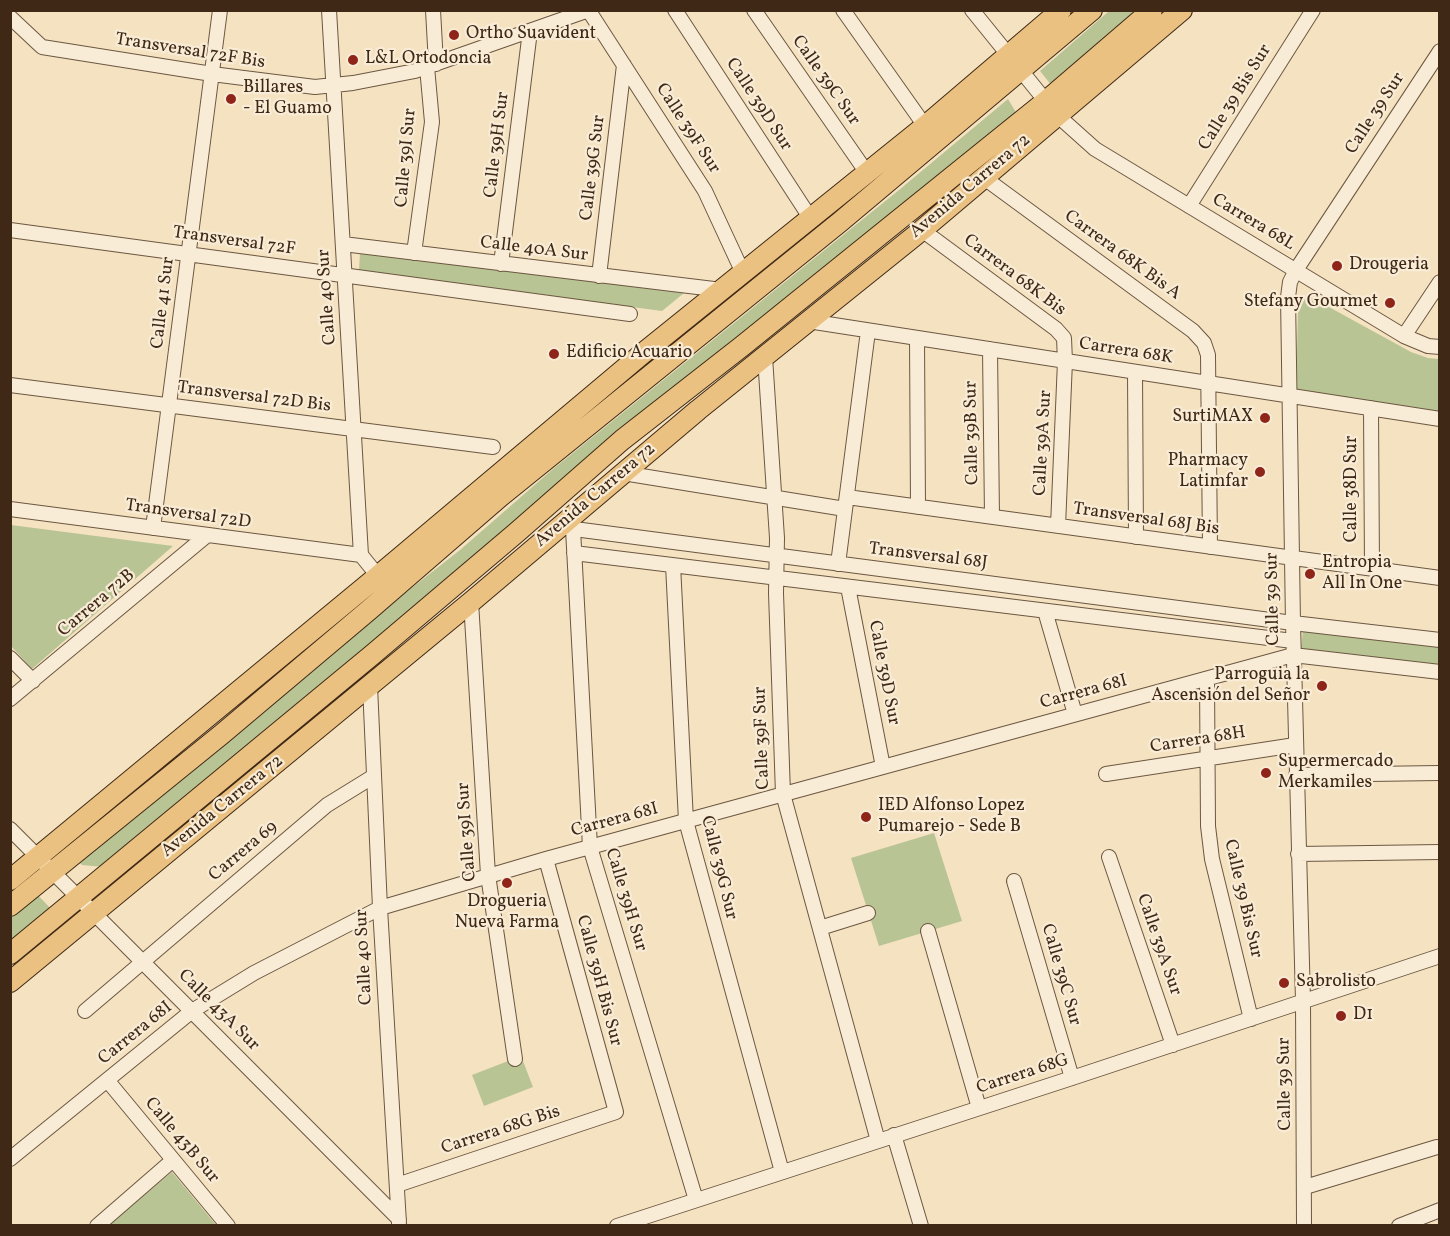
<!DOCTYPE html>
<meta charset="utf-8">
<style>
body{margin:0}
#map{position:relative;width:1450px;height:1236px;overflow:hidden;background:#f5e2c1;font-family:Vollkorn,serif}
canvas{display:block}
.frame{position:absolute;inset:0;border:12px solid #3f2916;pointer-events:none}
</style>
<div id="map">
<canvas width="1450" height="1236"></canvas>
<div class="frame"></div>
</div>
<script>
const context = document.querySelector('canvas').getContext('2d');
context.lineJoin = 'round';
function fillPath(path, color) { context.fillStyle = color; context.fill(path, 'evenodd'); }
function stroke(path, color, width, dash) { context.strokeStyle = color; context.lineWidth = width; context.lineCap = dash ? 'butt' : 'round'; context.setLineDash(dash || []); context.stroke(path); }
function write(font, color, halo, rows, align = 'center') {
  context.font = font + ' Vollkorn,serif'; context.lineWidth = 4.5; context.setLineDash([]); context.textBaseline = 'middle'; context.strokeStyle = halo; context.fillStyle = color; for (const [text, x, y, turn = 0] of rows) {
    context.save(); context.translate(x, y); context.rotate((+turn || 0) * Math.PI / 180); context.textAlign = isNaN(turn) ? turn : align; if (halo) context.strokeText(text, 0, 0); context.fillText(text, 0, 0); context.restore();
  }
}
fillPath(new Path2D(`
 M1109 11H1141L1052 86 1040 71Z
 M1008 99 1017 114 104 867 82 865 77 860 330 652 460 550 553 469 899 190Z
 M360 252 684 293 662 311 359 271Z
 M1307 295 1411 352 1428 358 1439 359V415L1296 392 1298 311Z
 M11 525 173 546 32 669 11 646Z
 M1303 629 1439 644V666L1301 650Z
 M934 833 962 921 879 946 851 858Z
 M35 892 51 909 11 943 10 914Z
 M521 1056 533 1087 484 1106 472 1075Z
 M172 1172 216 1225 107 1226Z`), '#b9c494');
const minor = new Path2D(`
 M329 10 361 555 378 576
 M433 10 436 64
 M675 10 811 219
 M754 10 867 173
 M843 10 925 126
 M972 10 1057 115 1095 149 1404 336 1428 346 1440 347
 M589 11 705 191 743 273
 M10 17 42 47 212 74 315 87 353 83 415 71 589 10
 M983 177 1193 331 1204 343 1208 355 1210 547
 M1189 206 1313 10
 M10 230 630 314
 M922 230 1056 329 1064 338 1065 361 1058 526
 M343 244 722 290
 M414 253 432 122 427 67
 M501 264 530 31
 M599 276 624 65
 M808 321 1440 419
 M1404 336 1440 282
 M917 338 918 507
 M990 349 992 517
 M765 357 777 538 776 593 783 794 878 1141
 M1135 372 1136 537
 M10 385 493 447
 M1371 408 1372 569
 M623 473 845 509
 M847 497 1440 578
 M10 509 361 555
 M559 527 1293 623 1440 640
 M153 528 220 10
 M573 529 590 847 696 1200
 M574 553 1293 641
 M838 564 868 331
 M673 565 686 821 782 1172
 M848 587 883 767
 M471 602 488 875 515 1059
 M1045 611 1075 714
 M10 658 33 681
 M1207 679 1208 826 1212 859 1251 1019
 M370 686 380 908 399 1223
 M10 699 206 536
 M1106 774 1295 745
 M1296 775 1440 773
 M10 829 399 1219
 M1298 854 1440 852
 M1109 857 1173 1045
 M1014 881 1072 1078
 M820 928 868 913
 M928 931 979 1108
 M85 1011 327 805 374 776
 M107 1080 228 1226
 M894 1135 921 1226
 M10 1159 192 1011 254 973 380 908 546 859 1293 655 1440 672
 M397 1185 616 1112 546 859
 M1305 1187 1437 1147
 M97 1226 173 1160
 M617 1226 1072 1078 1440 956
 M1304 1226 1303 1001 1293 623 1288 297 1290 282 1296 270 1440 51
 M1399 1226 1440 1210`);
const highway = new Path2D(`
 M10 880 378 576 642 354 925 126 1061 10
 M10 906 222 734 369 610 501 496 840 222 1092 10
 M10 954 372 655 516 533 622 440 741 347 1046 101 1152 10
 M10 982 471 602 698 410 922 230 1182 10`);
stroke(minor, '#6c5741', 16);
stroke(highway, '#3f2916', 22);
stroke(minor, '#f8ecd7', 14);
stroke(highway, '#eac180', 20);
for (const [x, y, r, color] of [
 [454,35,6,"#8f2418"],
 [353,60,6,"#8f2418"],
 [231,99,6,"#8f2418"],
 [1337,266,6,"#8f2418"],
 [1390,303,6,"#8f2418"],
 [554,354,6,"#8f2418"],
 [1265,418,6,"#8f2418"],
 [1260,472,6,"#8f2418"],
 [1310,574,6,"#8f2418"],
 [1322,686,6,"#8f2418"],
 [1266,773,6,"#8f2418"],
 [866,817,6,"#8f2418"],
 [507,883,6,"#8f2418"],
 [1284,983,6,"#8f2418"],
 [1341,1016,6,"#8f2418"]
]) { const dot = new Path2D(); dot.arc(x, y, r, 0, 2 * Math.PI); context.fillStyle = color; context.fill(dot); stroke(dot, '#f8ecd7', 2); }
write('18px', '#3f2916', '#f8ecd7', [
 ["Ortho Suavident",466,35],
 ["L&L Ortodoncia",365,60],
 ["Billares",243,89],
 ["- El Guamo",243,110],
 ["Drougeria",1349,266],
 ["Stefany Gourmet",1378,303,"right"],
 ["Edificio Acuario",566,354],
 ["SurtiMAX",1253,418,"right"],
 ["Pharmacy",1248,462,"right"],
 ["Latimfar",1248,483,"right"],
 ["Entropia",1322,564],
 ["All In One",1322,585],
 ["Parroguia la",1310,676,"right"],
 ["Ascensión del Señor",1310,697,"right"],
 ["Supermercado",1278,763],
 ["Merkamiles",1278,784],
 ["IED Alfonso Lopez",878,807],
 ["Pumarejo - Sede B",878,828],
 ["Drogueria",507,903,"center"],
 ["Nueva Farma",507,924,"center"],
 ["Sabrolisto",1296,983],
 ["D1",1353,1016]
], 'left');
write('18px', '#3f2916', '#f8ecd7', [
 ["Transversal 72F Bis",190,52,9],
 ["Calle 39C Sur",825,81,55],
 ["Calle 39 Bis Sur",1236,98,-58],
 ["Calle 39D Sur",758,105,57],
 ["Calle 39 Sur",1376,114,-57],
 ["Calle 39F Sur",687,129,57],
 ["Calle 39H Sur",498,145,-83],
 ["Calle 39I Sur",407,158,-85],
 ["Calle 39G Sur",594,168,-83],
 ["Avenida Carrera 72",971,187,-40],
 ["Carrera 68L",1253,223,31],
 ["Transversal 72F",234,242,8],
 ["Calle 40A Sur",534,250,7],
 ["Carrera 68K Bis A",1122,256,36],
 ["Carrera 68K Bis",1014,276,37],
 ["Calle 40 Sur",328,297,-94],
 ["Calle 41 Sur",164,303,-83],
 ["Carrera 68K",1126,352,9],
 ["Transversal 72D Bis",254,398,7],
 ["Calle 39B Sur",973,433,-91],
 ["Calle 39A Sur",1044,443,-87],
 ["Calle 38D Sur",1353,489,-90],
 ["Avenida Carrera 72",596,496,-40],
 ["Transversal 72D",188,515,8],
 ["Transversal 68J Bis",1146,520,8],
 ["Transversal 68J",928,557,7],
 ["Calle 39 Sur",1274,599,-91],
 ["Carrera 72B",97,604,-40],
 ["Calle 39D Sur",883,673,79],
 ["Carrera 68I",1084,693,-15],
 ["Calle 39F Sur",763,738,-92],
 ["Carrera 68H",1198,741,-9],
 ["Avenida Carrera 72",223,807,-39],
 ["Carrera 68I",615,821,-15],
 ["Calle 39I Sur",468,832,-94],
 ["Carrera 69",244,852,-40],
 ["Calle 39G Sur",718,868,76],
 ["Calle 39 Bis Sur",1242,899,77],
 ["Calle 39H Sur",625,900,73],
 ["Calle 39A Sur",1158,945,71],
 ["Calle 40 Sur",365,957,-93],
 ["Calle 39C Sur",1060,975,74],
 ["Calle 39H Bis Sur",598,981,75],
 ["Calle 43A Sur",218,1011,45],
 ["Carrera 68I",136,1034,-39],
 ["Carrera 68G",1023,1075,-18],
 ["Calle 39 Sur",1286,1084,-91],
 ["Carrera 68G Bis",501,1131,-18],
 ["Calle 43B Sur",181,1141,50]
]);
</script>
